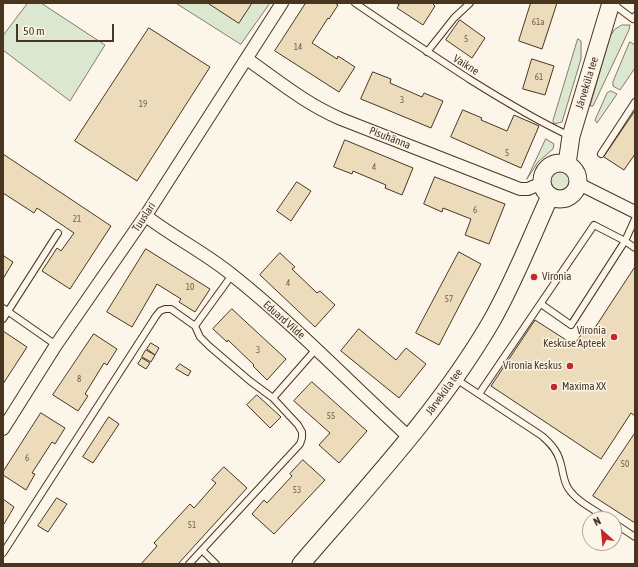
<!DOCTYPE html>
<meta charset="utf-8">
<style>
body{margin:0}
#map{position:relative;width:638px;height:567px;overflow:hidden;background:#fbf6e9;font-family:"Asap Condensed",sans-serif}
canvas{display:block}
.frame{position:absolute;inset:0;border:4px solid #4a3520;pointer-events:none}
.north{position:absolute;left:582px;top:511px;width:40px;height:40px;box-sizing:border-box;background:#fbf6e9;border:1px solid #b4a999;border-radius:50%;rotate:333deg;font-size:11px;font-weight:700;line-height:16px;text-align:center;color:#4a3520}
.north::after{content:'';display:block;margin:auto;width:14px;height:18px;background:#c62828;clip-path:polygon(50% 0,100% 100%,50% 72%,0 100%)}
.scale{position:absolute;left:16px;top:24px;width:98px;height:18px;box-sizing:border-box;border:2px solid #4a3520;border-top:0;padding-left:5px;font-size:12px;line-height:14px;white-space:nowrap;color:#4a3520;-webkit-text-stroke:3px #fbf6e9;paint-order:stroke}
</style>
<div id="map">
<canvas width="638" height="567"></canvas>
<div class="frame"></div>
<div class="north">N</div>
<div class="scale">50 m</div>
</div>
<script>
const context = document.querySelector('canvas').getContext('2d');
context.lineJoin = 'round';
function fillPath(path, color) { context.fillStyle = color; context.fill(path, 'evenodd'); }
function stroke(path, color, width, dash) { context.strokeStyle = color; context.lineWidth = width; context.lineCap = dash ? 'butt' : 'round'; context.setLineDash(dash || []); context.stroke(path); }
function write(font, color, halo, rows, align = 'center') {
  context.font = font + ' "Asap Condensed",sans-serif'; context.lineWidth = 3; context.setLineDash([]); context.textBaseline = 'middle'; context.strokeStyle = halo; context.fillStyle = color; for (const [text, x, y, turn = 0] of rows) {
    context.save(); context.translate(x, y); context.rotate((+turn || 0) * Math.PI / 180); context.textAlign = isNaN(turn) ? turn : align; if (halo) context.strokeText(text, 0, 0); context.fillText(text, 0, 0); context.restore();
  }
}
const green = new Path2D(`
 M28 3H41L105 45 70 101 3 50V36Z
 M176 3H270L241 44Z
 M622 25H630L629 30 593 106H590L610 37 614 30Z
 M578 39 581 41V59L562 122 554 124 553 121Z
 M630 42 635 45V68L620 90 613 86V82Z
 M611 91 617 94 597 123 595 120 607 93Z
 M546 139 554 144 553 149 538 162 527 179Z
 M548 183a12 12 0 1 1 24 0a12 12 0 1 1-24 0Z`);
fillPath(green, '#dce7d0');
stroke(green, '#887966', 1);
const building = new Path2D(`
 M208 3H252L239 23Z
 M306 3H335L338 5 329 19 328 18 312 43 337 59 338 56 355 67 339 92 275 51Z
 M396 3H432L435 6 423 25 397 8 399 5Z
 M531 3H557L542 49 519 41Z
 M460 20 485 38 472 58 446 40Z
 M149 28 210 67 137 181 75 141Z
 M532 59 554 66 545 95 523 89Z
 M373 72 391 79 390 83 422 97 424 93 443 101 431 128 361 99Z
 M463 110 482 118 481 120 507 131 514 115 539 126 521 168 451 137Z
 M635 111V154L624 170 604 157Z
 M345 140 413 168 402 195 385 188 386 185 353 171 352 174 334 167Z
 M3 154 111 226 70 289 42 271 57 248 61 251 74 233 37 208 34 213 3 193Z
 M435 177 505 204 489 244 465 235 471 219 443 208 442 212 424 204Z
 M297 182 311 191 291 221 277 211Z
 M146 249 210 289 195 312 179 302 181 299 157 284 132 327 107 312Z
 M459 252 481 264 439 345 416 333Z
 M280 253 295 267 292 269 317 293 320 291 335 305 315 327 260 275Z
 M4 256 13 262 3 279V257Z
 M635 267V416L631 413 601 459 491 386 535 320 574 345 585 329 591 333Z
 M232 309 286 359 267 380 253 366 254 365 228 340 227 342 213 329Z
 M359 329 396 360 406 348 426 364 399 398 341 351Z
 M3 331 27 347 3 384Z
 M94 334 117 349 107 365 104 363 85 394 88 396 78 411 53 395Z
 M151 343 159 348 155 355 147 349Z
 M146 350 155 355 151 362 142 357Z
 M142 358 150 363 146 369 138 364Z
 M180 364 191 371 188 376 176 369Z
 M312 382 367 431 339 463 319 445 330 433 294 401Z
 M257 395 281 417 270 428 247 405Z
 M41 413 65 428 55 444 52 442 32 473 35 474 26 490 3 475V472Z
 M109 417 119 424 93 463 83 457Z
 M635 433V523L593 496Z
 M303 460 325 480 274 534 252 514 264 500 267 503 292 476 290 474Z
 M224 467 247 488 178 564H141L157 546 154 543 190 504 194 508 216 483 212 480Z
 M57 498 67 504 48 532 38 526Z
 M3 499 14 507 4 524 3 523Z`);
fillPath(building, '#ecdcbc');
stroke(building, '#4a3520', 1);
const service = new Path2D(`
 M355 3C393 29 431 54 469 79 501 99 535 120 570 136
 M613 4 633 19 635 16
 M427 52 454 18 470 3
 M601 154 635 102
 M541 304 571 325 625 241 635 248
 M3 308 56 345
 M3 319 58 233
 M195 326 232 275
 M456 379 542 436C550 443 557 450 560 461 563 470 563 480 568 488 577 502 595 510 608 519
 M479 394 594 225 625 241 635 219
 M273 398 317 348
 M614 523 635 537
 M202 550 216 564
 M3 553 156 316 160 311 165 309H171L195 326 200 337 209 346 250 381 273 398 298 425 302 432V438L300 444 189 564`);
const minor = new Path2D(`
 M247 59C278 81 306 104 341 119L520 189H528L542 183
 M579 184 635 212
 M146 216C173 237 204 252 231 274 294 324 350 383 410 438
 M3 429 56 345 148 212 282 3`);
const secondary = new Path2D(`
 M542 181a18 18 0 1 1 36 0a18 18 0 1 1-36 0Z
 M567 164 571 136 611 3
 M301 564C368 486 439 411 491 322 514 282 531 238 550 196`);
stroke(service, '#4a3520', 8);
stroke(minor, '#4a3520', 14);
stroke(secondary, '#4a3520', 19);
stroke(service, '#fbf6e9', 6);
stroke(minor, '#fbf6e9', 12);
stroke(secondary, '#fbf6e9', 17);
for (const [x, y, r, color] of [
 [534,277,4,"#c62828"],
 [614,337,4,"#c62828"],
 [570,366,4,"#c62828"],
 [554,387,4,"#c62828"]
]) { const dot = new Path2D(); dot.arc(x, y, r, 0, 2 * Math.PI); context.fillStyle = color; context.fill(dot); stroke(dot, '#fbf6e9', 1.5); }
write('9px', '#725f47', null, [
 ["61a",538,22],
 ["5",466,39],
 ["14",298,47],
 ["61",539,77],
 ["3",402,100],
 ["19",143,104],
 ["5",507,153],
 ["4",374,167],
 ["6",475,210],
 ["21",77,219],
 ["4",288,283],
 ["10",190,287],
 ["57",449,299],
 ["3",258,350],
 ["8",79,379],
 ["55",331,416],
 ["6",27,458],
 ["50",625,464],
 ["53",297,490],
 ["51",192,525]
]);
write('11px', '#4a3520', '#fbf6e9', [
 ["Vaikne",466,65,32],
 ["Järveküla tee",587,83,-73],
 ["Pisuhänna",390,138,21],
 ["Tuuslari",144,217,-56],
 ["Eduard Vilde",284,320,41],
 ["Järveküla tee",444,392,-54]
]);
write('11px', '#4a3520', '#fbf6e9', [
 ["Vironia",542,277],
 ["Vironia",606,331,"right"],
 ["Keskuse Apteek",606,344,"right"],
 ["Vironia Keskus",562,366,"right"],
 ["Maxima XX",562,387]
], 'left');
</script>
